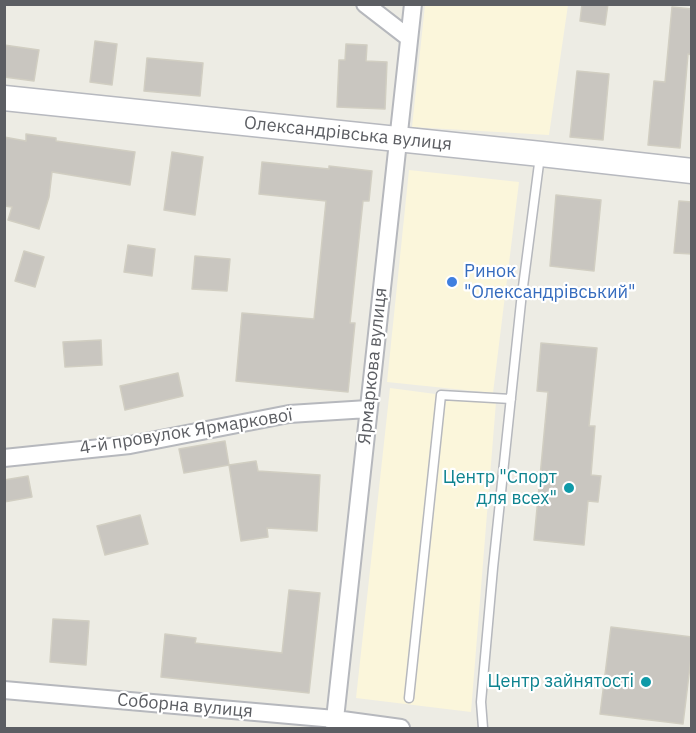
<!DOCTYPE html>
<meta charset="utf-8">
<style>
body{margin:0}
#map{position:relative;width:696px;height:733px;overflow:hidden;background:#edece4;font-family:"IBM Plex Sans",sans-serif}
canvas{display:block}
.frame{position:absolute;inset:0;border:6px solid #5c5e63;pointer-events:none}
</style>
<div id="map">
<canvas width="696" height="733"></canvas>
<div class="frame"></div>
</div>
<script>
const context = document.querySelector('canvas').getContext('2d');
context.lineJoin = 'round';
function fillPath(path, color) { context.fillStyle = color; context.fill(path, 'evenodd'); }
function stroke(path, color, width, dash) { context.strokeStyle = color; context.lineWidth = width; context.lineCap = dash ? 'butt' : 'round'; context.setLineDash(dash || []); context.stroke(path); }
function write(font, color, halo, rows, align = 'center') {
  context.font = font + ' "IBM Plex Sans",sans-serif'; context.lineWidth = 4.5; context.setLineDash([]); context.textBaseline = 'middle'; context.strokeStyle = halo; context.fillStyle = color; for (const [text, x, y, turn = 0] of rows) {
    context.save(); context.translate(x, y); context.rotate((+turn || 0) * Math.PI / 180); context.textAlign = isNaN(turn) ? turn : align; if (halo) context.strokeText(text, 0, 0); context.fillText(text, 0, 0); context.restore();
  }
}
fillPath(new Path2D(`
 M425 5H568L549 135 412 127Z
 M409 170 519 182 493 393 387 382Z
 M390 388 496 402 471 712 356 698Z`), '#fbf6db');
const building = new Path2D(`
 M582 4H608L605 25 580 21Z
 M672 7 692 9V55L688 54 680 148 648 145 654 81 665 82Z
 M95 41 117 44 112 85 90 82Z
 M346 44 367 45 366 61 387 62 385 109 337 107 339 60H345Z
 M4 45 39 50 34 81 4 77Z
 M147 58 203 63 200 96 144 91Z
 M577 71 609 74 603 140 570 137Z
 M26 134 56 138V141L135 152 130 185 52 172 49 197 39 229 8 220 12 207 4 206V137L26 141Z
 M172 152 203 157 195 215 164 210Z
 M262 162 329 169V166L372 171 369 201H363L350 323H355L348 392 236 381 242 313 314 319 326 201 259 194Z
 M556 195 601 200 594 271 550 266Z
 M679 201 692 202V254L674 253Z
 M128 245 155 249 152 276 124 272Z
 M24 251 44 257 35 287 15 281Z
 M195 256 230 259 227 291 192 289Z
 M101 340 102 365 65 367 63 342Z
 M541 343 597 348 589 426H595L591 475 601 476 598 502 588 501 584 545 534 540 548 392 537 391Z
 M178 373 183 396 125 410 120 386Z
 M225 441 229 465 184 473 179 449Z
 M256 461 258 471 320 475 317 531 267 528 268 537 241 541 229 465Z
 M28 476 32 497 4 502V480Z
 M140 515 148 544 105 555 97 526Z
 M289 590 320 593 309 693 161 677 165 634 196 638 195 643 282 653Z
 M53 619 89 621 86 665 50 662Z
 M611 627 692 637V650L683 724 600 714Z`);
fillPath(building, '#c9c6c0');
stroke(building, '#d1cec2', 1.5);
const service = new Path2D(`
 M409 698 441 395 511 399
 M483 728 481 702 493 568 521 302 540 156`);
const minor = new Path2D(`
 M365 4 409 38
 M4 458 130 445 289 414 368 409
 M4 690 335 719 401 728
 M334 728 413 4`);
const secondary = new Path2D(`
 M4 98 541 154 692 171`);
stroke(service, '#b6b8bd', 11);
stroke(minor, '#b6b8bd', 20);
stroke(secondary, '#b7b9bf', 27);
stroke(service, '#fff', 8);
stroke(minor, '#fff', 16);
stroke(secondary, '#fff', 24);
for (const [x, y, r, color] of [
 [452,282,6,"#3f7fe0"],
 [569,488,6,"#0f9aa8"],
 [646,682,6,"#0f9aa8"]
]) { const dot = new Path2D(); dot.arc(x, y, r, 0, 2 * Math.PI); context.fillStyle = color; context.fill(dot); stroke(dot, '#fff', 2); }
write('18px', '#5c5e63', '#fff', [
 ["Олександрівська вулиця",348,134,6],
 ["Ярмаркова вулиця",373,366,-84],
 ["4-й провулок Ярмаркової",186,432,-9],
 ["Соборна вулиця",185,706,5]
]);
write('18px', '#366cbe', '#fff', [
 ["Ринок",464,272],
 ["\"Олександрівський\"",464,293]
], 'left');
write('18px', '#0d838f', '#fff', [
 ["Центр \"Спорт",557,478],
 ["для всех\"",557,499],
 ["Центр зайнятості",634,682]
], 'right');
</script>
